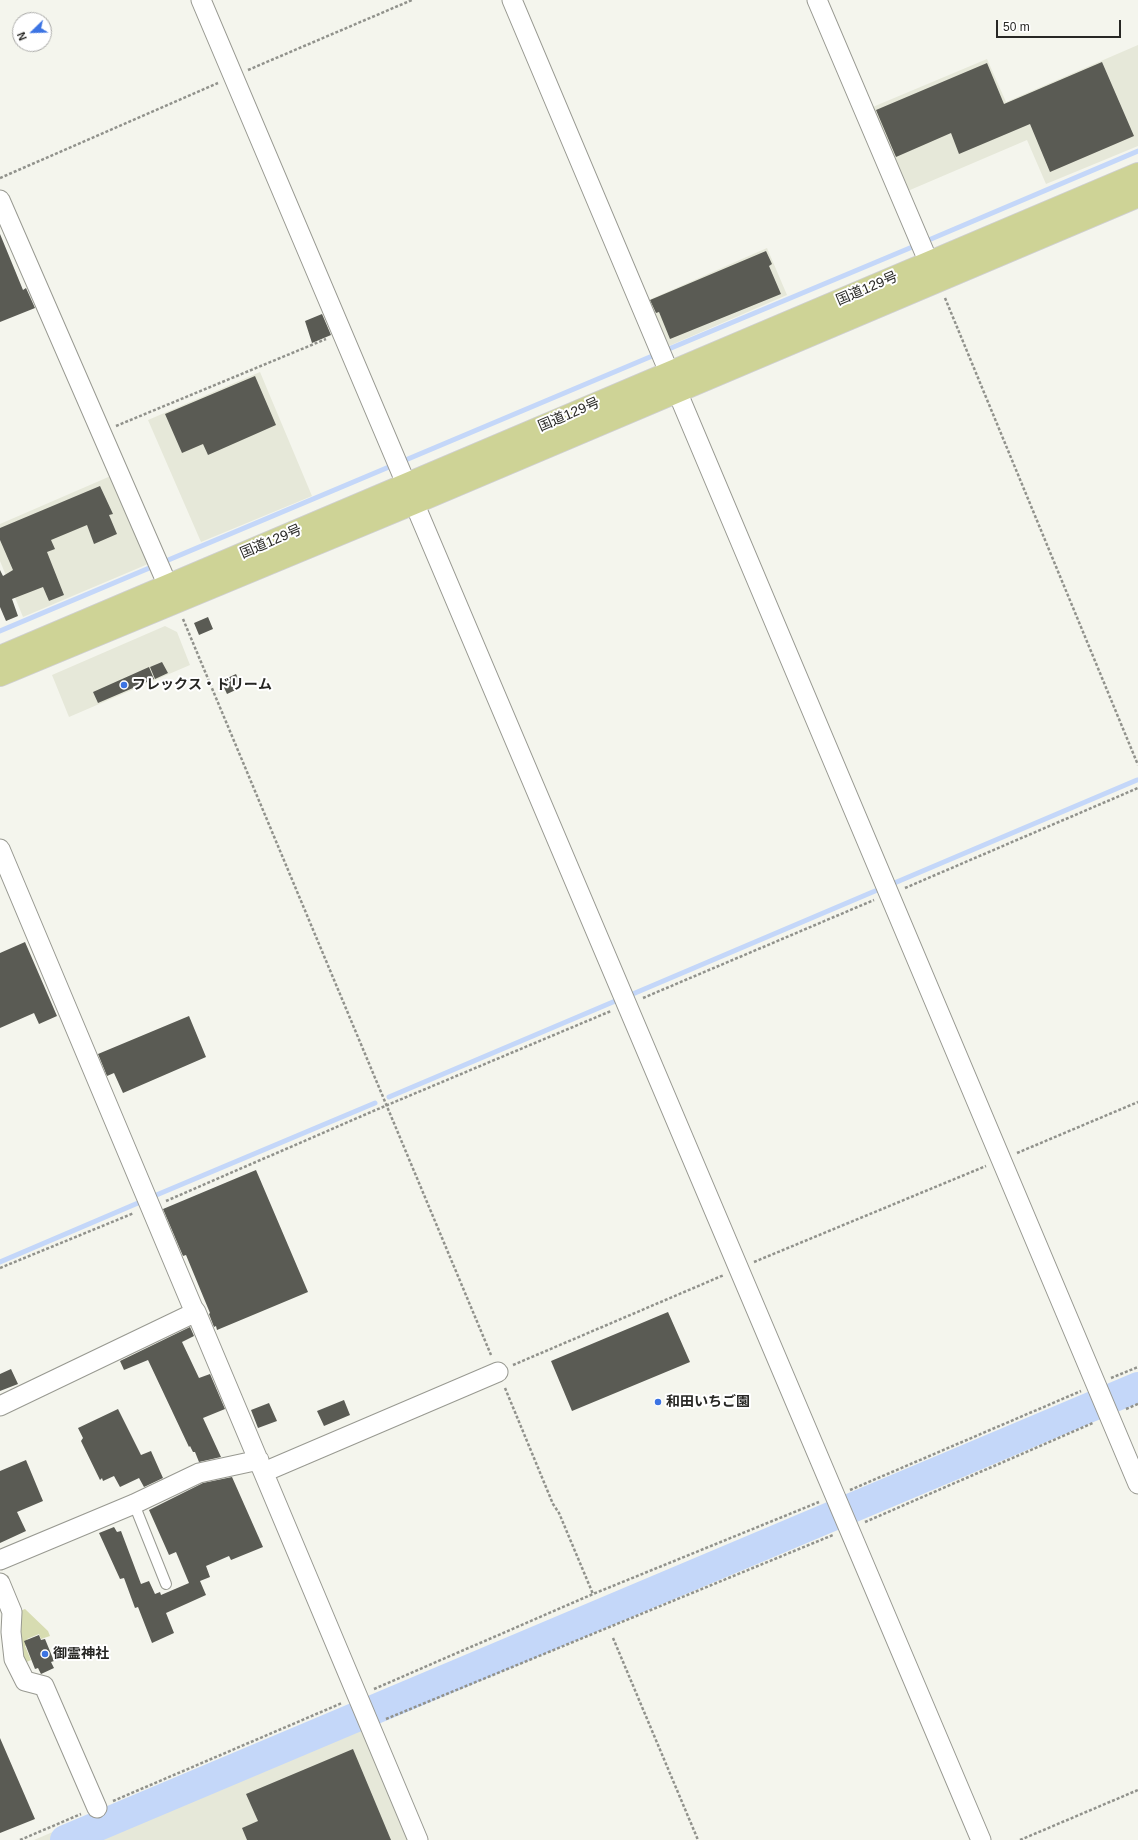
<!DOCTYPE html>
<meta charset="utf-8">
<style>
body{margin:0}
#map{position:relative;width:1138px;height:1840px;overflow:hidden;background:#f4f5ed;font-family:Arial,sans-serif}
canvas{display:block}
.north{position:absolute;left:12px;top:12px;width:40px;height:40px;box-sizing:border-box;background:#fff;border:1px solid #a9a9a7;border-radius:50%;rotate:247deg;font-size:11px;font-weight:700;line-height:16px;text-align:center;color:#272724}
.north::after{content:'';display:block;margin:auto;width:14px;height:18px;background:#3c74e3;clip-path:polygon(50% 0,100% 100%,50% 72%,0 100%)}
.scale{position:absolute;left:996px;top:20px;width:125px;height:18px;box-sizing:border-box;border:2px solid #272724;border-top:0;padding-left:5px;font-size:12px;line-height:14px;white-space:nowrap;color:#272724;-webkit-text-stroke:3px #fff;paint-order:stroke}
</style>
<div id="map">
<canvas width="1138" height="1840"></canvas>
<div class="north">N</div>
<div class="scale">50 m</div>
</div>
<script>
const context = document.querySelector('canvas').getContext('2d');
context.lineJoin = 'round';
function fillPath(path, color) { context.fillStyle = color; context.fill(path, 'evenodd'); }
function stroke(path, color, width, dash) { context.strokeStyle = color; context.lineWidth = width; context.lineCap = dash ? 'butt' : 'round'; context.setLineDash(dash || []); context.stroke(path); }
function write(font, color, halo, rows, align = 'center') {
  context.font = font + ' Arial,"Noto Sans JP",sans-serif'; context.lineWidth = 4; context.setLineDash([]); context.textBaseline = 'middle'; context.strokeStyle = halo; context.fillStyle = color; for (const [text, x, y, turn = 0] of rows) {
    context.save(); context.translate(x, y); context.rotate((+turn || 0) * Math.PI / 180); context.textAlign = isNaN(turn) ? turn : align; if (halo) context.strokeText(text, 0, 0); context.fillText(text, 0, 0); context.restore();
  }
}
fillPath(new Path2D(`
 M1138 45V146L1046 184 1027 140 903 193 868 109 987 59 1006 102Z
 M767 248 787 295 662 349 642 303Z
 M260 372 312 496 201 542 148 420Z
 M113 475 148 564 23 617 0 561V524Z
 M165 626 177 632 190 665 69 717 52 675Z
 M354 1703 412 1840H34Z`), '#e6e8d9');
fillPath(new Path2D(`
 M25 1609 48 1631 50 1636 41 1639 39 1634 27 1639 29 1644 25 1646 31 1660 22 1664 19 1656 20 1611Z`), '#d7dcb1');
stroke(new Path2D(`
 M924 242 1138 151
 M664 351 917 245
 M0 631 657 354
 M892 884 1137 780
 M628 996 875 891
 M389 1097 620 999
 M154 1196 375 1103
 M0 1262 138 1203`), '#c4d7f9', 5);
stroke(new Path2D(`
 M65 1840 1138 1387`), '#c4d7f9', 30);
fillPath(new Path2D(`
 M1102 62 1134 136 1050 172 1030 124 959 154 951 133 896 157 876 110 987 63 1004 104Z
 M0 234 23 290 26 288 35 308 0 322Z
 M766 251 772 264 769 266 781 294 670 339 659 312 656 313 650 300Z
 M322 314 331 335 312 343 305 321Z
 M255 376 276 425 208 455 203 444 182 453 165 414Z
 M100 486 113 514 109 515 117 534 94 544 87 525 51 540 55 549 47 552 64 595 49 601 43 587 12 599 18 616 6 621 0 607V570L3 576 13 570 0 540V528Z
 M208 617 213 629 199 635 194 623Z
 M162 662 168 673 155 679 150 667Z
 M149 667 154 679 98 703 93 692Z
 M236 674 242 687 227 694 221 681Z
 M25 942 57 1016 39 1024 34 1013 0 1028V953Z
 M189 1016 206 1057 123 1093 114 1073 107 1076 98 1054Z
 M256 1170 308 1292 217 1330 216 1326 214 1327 209 1314 210 1313 186 1255 183 1256 163 1209Z
 M668 1312 690 1362 572 1411 551 1361Z
 M190 1327 194 1336 182 1342 199 1378 210 1374 225 1409 203 1418 221 1457 199 1462 195 1452H193L190 1446 189 1447 148 1360 124 1370 120 1361Z
 M11 1369 18 1384 0 1391V1374Z
 M344 1400 350 1415 324 1426 317 1411Z
 M269 1403 277 1421 258 1428 251 1410Z
 M118 1409 141 1455 151 1451 163 1478 144 1487 139 1478 120 1487 114 1476 103 1481 102 1478 100 1480 81 1441 83 1438 78 1428Z
 M26 1460 43 1501 17 1512 26 1531 0 1543V1471Z
 M232 1477 263 1547 231 1560 229 1556 206 1566 210 1577 200 1581 206 1595 166 1613 174 1633 152 1643 138 1607 135 1608 124 1578 120 1579 99 1533 114 1527 117 1532 121 1531 141 1584 149 1581 155 1594 160 1592 161 1595 189 1583 176 1552 169 1555 149 1510 203 1483Z
 M39 1635 41 1640 45 1639 54 1661 51 1662 54 1668 41 1674 38 1668 35 1669 24 1641Z
 M0 1738 35 1819 0 1833Z
 M353 1749 391 1840H247L242 1828 258 1821 246 1794Z`), '#5a5b54');
const service = new Path2D(`
 M134 1504 166 1584`);
const minor = new Path2D(`
 M201 0 981 1840
 M512 0 1138 1484
 M817 0 929 263
 M0 200 168 586
 M0 849 193 1308 196 1312 418 1840
 M0 1406 196 1312
 M264 1472 498 1372
 M0 1560 134 1504 199 1473 259 1460
 M0 1583 12 1612 11 1632 14 1659 25 1681 44 1686 97 1808`);
const trunk = new Path2D(`
 M0 657 1138 174
 M0 675 414 503 1138 196`);
stroke(service, '#989991', 12);
stroke(minor, '#989991', 21);
stroke(trunk, '#cfcfcf', 24);
stroke(new Path2D(`
 M248 70 412 0
 M0 178 218 83
 M945 298 1138 765
 M116 426 326 339
 M183 619 491 1355
 M905 888 1138 788
 M643 998 874 900
 M1017 1153 1138 1102
 M166 1201 385 1106 611 1011
 M754 1262 986 1166
 M0 1268 134 1213
 M513 1365 724 1275
 M1111 1378 1138 1367
 M505 1388 553 1504 559 1513 593 1594
 M1126 1409 1138 1404
 M850 1490 1081 1391
 M865 1522 1093 1423
 M613 1638 698 1840
 M374 1689 593 1594 819 1502
 M386 1719 833 1535
 M113 1801 342 1703
 M20 1840 81 1814
 M1020 1840 1138 1790`), '#91928c', 2.5, [3, 2]);
stroke(service, '#fff', 10);
stroke(minor, '#fff', 19);
stroke(trunk, '#ced396', 22);
for (const [x, y, r, color] of [
 [124,685,4,"#3c74e3"],
 [658,1402,4,"#3c74e3"],
 [45,1654,4,"#3c74e3"]
]) { const dot = new Path2D(); dot.arc(x, y, r, 0, 2 * Math.PI); context.fillStyle = color; context.fill(dot); stroke(dot, '#fff', 1.5); }
write('14px', '#272724', '#fff', [
 ["国道129号",867,289,-23],
 ["国道129号",569,415,-23],
 ["国道129号",271,542,-23]
]);
write('bold 14px', '#272724', '#fff', [
 ["フレックス・ドリーム",132,685],
 ["和田いちご園",666,1402],
 ["御霊神社",53,1654]
], 'left');
</script>
